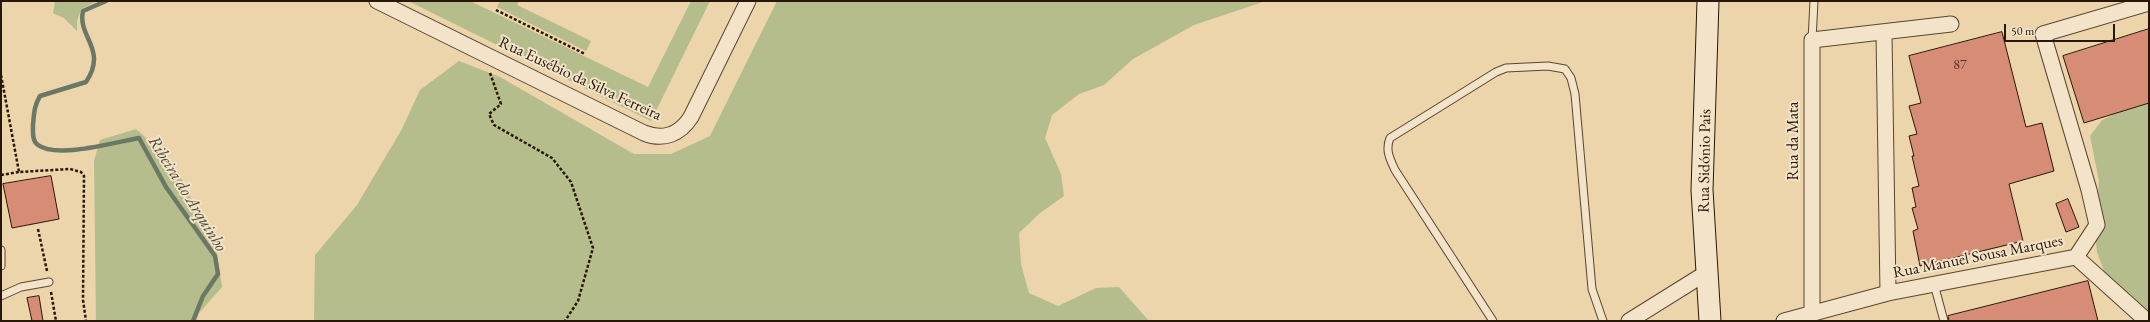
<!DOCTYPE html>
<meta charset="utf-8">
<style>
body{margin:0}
#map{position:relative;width:2150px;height:322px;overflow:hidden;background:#ecd4ab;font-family:"EB Garamond",serif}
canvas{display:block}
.frame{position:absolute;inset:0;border:2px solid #281708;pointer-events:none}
.scale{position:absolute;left:2004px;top:24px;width:111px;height:18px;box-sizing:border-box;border:2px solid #281708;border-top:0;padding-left:5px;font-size:12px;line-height:14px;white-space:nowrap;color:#281708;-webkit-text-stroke:3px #f3e3c8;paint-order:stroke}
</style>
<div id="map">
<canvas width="2150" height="322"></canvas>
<div class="frame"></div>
<div class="scale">50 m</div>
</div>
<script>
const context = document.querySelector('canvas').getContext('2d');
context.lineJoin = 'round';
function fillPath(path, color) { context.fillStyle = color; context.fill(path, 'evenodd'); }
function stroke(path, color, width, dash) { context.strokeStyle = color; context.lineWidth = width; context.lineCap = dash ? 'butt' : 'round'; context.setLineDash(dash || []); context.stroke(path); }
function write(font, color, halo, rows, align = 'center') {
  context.font = font + ' "EB Garamond",serif'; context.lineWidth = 4; context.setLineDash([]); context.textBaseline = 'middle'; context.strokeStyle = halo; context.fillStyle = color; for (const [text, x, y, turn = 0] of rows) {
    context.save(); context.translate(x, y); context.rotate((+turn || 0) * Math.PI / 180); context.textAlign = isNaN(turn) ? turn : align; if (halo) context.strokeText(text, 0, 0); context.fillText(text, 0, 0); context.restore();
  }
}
fillPath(new Path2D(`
 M55 1H97L81 9 77 21V31L64 18 53 13Z
 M408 1H470L648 87 691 1H710L651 121Z
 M500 1H519L517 5 591 41 586 51 497 7Z
 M777 1H1266L1194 25 1133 59 1104 85 1079 94 1052 115 1045 138 1061 174 1064 196 1040 213 1019 233 1021 264 1029 293 1058 306 1096 288 1119 287 1149 321H314L315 255 357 205 402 129 420 90 459 61 500 77 634 154H671L710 136Z
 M2149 101V317L2105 274 2097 252 2095 233 2099 181 2090 136 2102 120 2140 102Z
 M136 129 168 158 184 183 217 254 222 287 199 313 196 321H96L94 161 100 140Z`), '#b4bd8b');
stroke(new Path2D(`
 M106 1 83 11C77 37 108 49 86 82L40 96C34 106 34 114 33 125 33 132 32 141 38 145 57 159 116 142 139 138L166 187 215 256 218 274 203 296 193 321`), '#6c7866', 4.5);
const building = new Path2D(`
 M2149 29V103L2084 123 2063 56Z
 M2002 32 2026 127 2042 123 2054 171 2009 184 2023 241 1920 266 1913 231 1918 229 1912 208 1916 207 1912 188 1919 186 1912 156H1914L1909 136 1917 134 1909 106 1921 103 1909 56Z
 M51 176 59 219 12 228 3 184Z
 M2068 199 2079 227 2066 232 2056 204Z
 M2088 281 2098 321H1949L1948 316Z
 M39 296 43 321H32L27 298Z`);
fillPath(building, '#d78c76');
stroke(building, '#281708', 1);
const lane = new Path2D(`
 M1812 40 1814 1
 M1 250V266
 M1934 284 1944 321
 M1 296 21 287 49 282
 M1493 321 1395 170C1390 159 1385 150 1390 138L1496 72 1506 68 1548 66 1565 69 1571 78 1575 94 1592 289 1603 321`);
const street = new Path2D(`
 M377 1 644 133C664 141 680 134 691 117L748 1
 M1884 33 1888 293
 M2076 257 2147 321
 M1812 314V40L1951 24
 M1629 321 1706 273
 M1784 321 1888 293 2076 257 2097 225 2089 190 2043 34 2149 3`);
const secondary = new Path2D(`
 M1708 1 1702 190 1710 321`);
stroke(lane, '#594631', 9);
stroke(street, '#594631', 17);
stroke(secondary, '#281708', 23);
stroke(new Path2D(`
 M496 10 585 54
 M490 73 501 104 489 114 494 125 552 158 571 182 593 248 578 301 565 321
 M1 75 19 172 70 169 81 172 84 176 83 300 86 321
 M1 175 19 172
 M38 229 47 271
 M51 292 56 321`), '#281708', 2.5, [3, 2]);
stroke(lane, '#f3e3c8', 7);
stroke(street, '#f3e3c8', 15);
stroke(secondary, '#f3e3c8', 21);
write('14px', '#543424', null, [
 ["87",1960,65]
]);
write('16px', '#281708', '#f3e3c8', [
 ["Rua Eusébio da Silva Ferreira",580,79,25],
 ["Rua da Mata",1794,141,-90],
 ["Rua Sidónio Pais",1705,161,-89],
 ["Rua Manuel Sousa Marques",1978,257,-11]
]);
write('italic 17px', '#4a4837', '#f3e3c8', [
 ["Ribeira do Arquinho",187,194,58]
]);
</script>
